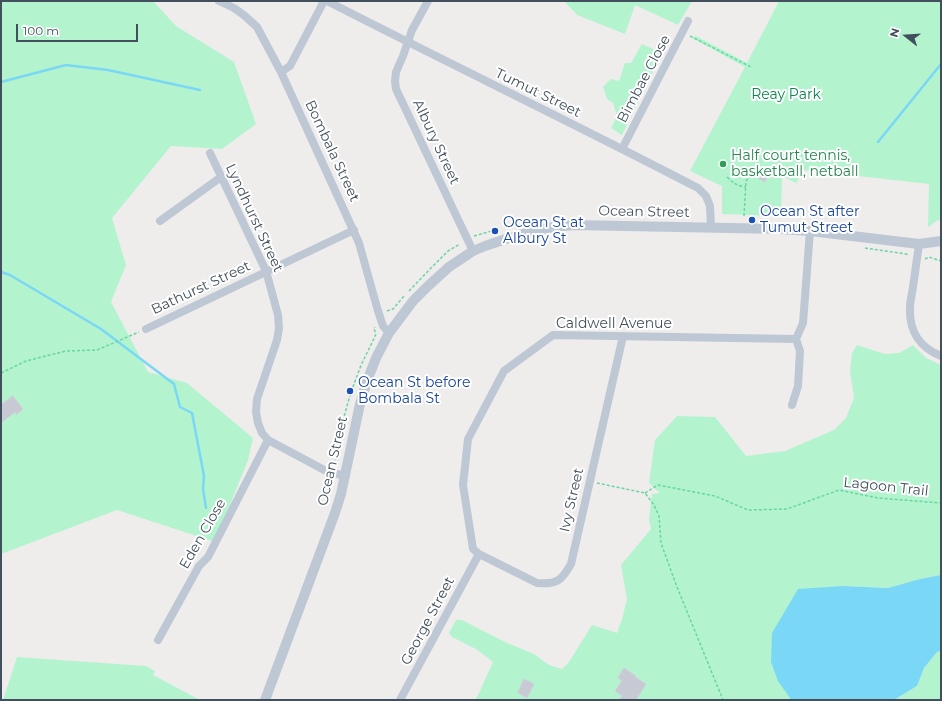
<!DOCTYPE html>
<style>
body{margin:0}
#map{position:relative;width:942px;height:701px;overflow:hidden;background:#efecec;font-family:Montserrat,sans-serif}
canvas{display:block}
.frame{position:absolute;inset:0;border:2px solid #424f5c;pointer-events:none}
.north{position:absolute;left:886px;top:16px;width:40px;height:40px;-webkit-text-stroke:3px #fff;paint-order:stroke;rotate:287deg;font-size:11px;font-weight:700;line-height:16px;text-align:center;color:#424f5c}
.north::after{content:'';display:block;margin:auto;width:14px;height:18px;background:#424f5c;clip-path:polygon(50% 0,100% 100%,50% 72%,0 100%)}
.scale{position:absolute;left:16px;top:24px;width:122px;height:18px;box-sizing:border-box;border:2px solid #424f5c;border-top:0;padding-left:5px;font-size:12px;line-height:14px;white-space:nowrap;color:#424f5c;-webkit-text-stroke:3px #fff;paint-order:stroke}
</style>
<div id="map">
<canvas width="942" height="701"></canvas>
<div class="frame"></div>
<div class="north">N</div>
<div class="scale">100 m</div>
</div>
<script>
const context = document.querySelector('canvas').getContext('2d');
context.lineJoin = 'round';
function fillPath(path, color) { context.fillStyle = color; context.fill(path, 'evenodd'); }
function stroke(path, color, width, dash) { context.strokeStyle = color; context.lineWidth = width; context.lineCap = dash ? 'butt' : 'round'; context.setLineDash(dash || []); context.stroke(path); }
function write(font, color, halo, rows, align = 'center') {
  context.font = font + ' Montserrat,sans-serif'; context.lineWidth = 4; context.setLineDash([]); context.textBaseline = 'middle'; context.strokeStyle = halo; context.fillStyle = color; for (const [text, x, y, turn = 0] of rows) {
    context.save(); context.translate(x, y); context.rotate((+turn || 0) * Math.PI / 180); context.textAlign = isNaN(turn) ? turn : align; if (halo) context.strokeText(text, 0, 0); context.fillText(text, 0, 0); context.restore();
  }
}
fillPath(new Path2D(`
 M1 1H153L176 26 234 62 256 124 222 149 171 146 112 218 126 265 111 302 148 372 187 383 253 438 248 460 215 542 117 510 1 554Z
 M564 1H692L678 25 635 5 625 34 577 15Z
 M779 1H941V220H938L928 227 929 184 804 170 796 183 782 176 781 216 722 214V186L690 171 745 67 692 38 696 36 747 63Z
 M642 44 662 53 622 135 611 128 617 116 613 103 607 99 603 87 611 79 619 81 625 63H631Z
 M857 345 885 354 899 353 913 345 926 358 941 365V575L920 579 889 588 843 586 790 698 791 700H475L479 693 493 662 476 649 452 637 449 633 456 620H462L507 643 534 654 549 665 562 669 569 662 592 625 617 633 622 619 627 599 621 565 651 529 649 520 652 494 660 493 649 483 655 440 677 416 715 417 746 456 785 451 834 430 846 418 854 398 850 371 852 353Z
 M941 651V700H894L917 686 924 668 937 652Z
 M17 657 146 666 155 671 153 675 200 700H3Z`), '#b3f4cf');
fillPath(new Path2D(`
 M941 575V651L937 652 924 668 917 686 894 700H791L790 698 778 681 771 662 772 633 798 589 843 586 888 588 920 579Z`), '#7bd7f6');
stroke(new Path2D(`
 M1 82 66 65 108 70 200 90
 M878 142 941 64
 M1 272 10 275 101 329 174 384 180 407 192 413 204 476 203 489 206 508`), '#7bd7f6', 2.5);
const building = new Path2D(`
 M756 168 768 175 765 182 753 175Z
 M13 396 23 409 16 415 15 412 1 423V405Z
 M624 668 636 676 635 677 646 684 636 700H619L622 696 615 691 622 681 618 678Z
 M524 679 534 684 527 698 518 693Z`);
fillPath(building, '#c7cad3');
stroke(building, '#cfd2d9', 1);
stroke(new Path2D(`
 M690 36 751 67
 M727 177C735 184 735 185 746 187
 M744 216 746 181 752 174
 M474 236 495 230
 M865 248 906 254 909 255
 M925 259 929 257 941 261
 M409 291 431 268 448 251 460 244
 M387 311 393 309 405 295
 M1 373 26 361 66 351 97 350 139 332
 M335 465C339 435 346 404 357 376 362 361 370 348 376 334L374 329 375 327
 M597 483 645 493 654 505 659 516 661 543 677 587 723 700
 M645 493 658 485 715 496 748 510 787 509 839 490 878 498 941 503`), '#68d5a4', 1.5, [3, 2]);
stroke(new Path2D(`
 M219 1 234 8 245 16 257 27 281 72 359 243 378 311 383 326 389 333
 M327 1C450 64 575 124 698 188L706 196 710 206 711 227
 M428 1 412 30 403 56 396 72 395 81 396 89 473 251
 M281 72 290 66 324 1
 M622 149 688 21
 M210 153 266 271 278 315 279 328 277 340 257 399 256 412 258 423 262 433 268 440 328 472 346 476
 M160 221 221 177
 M919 244C917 258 915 273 913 287 912 294 910 301 910 308 909 331 920 348 941 356
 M146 329 354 230
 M623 336 571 564C562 580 557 585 537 583L479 554 473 549 463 485 468 439 504 371 553 335 796 339
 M796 339 803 323 810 231
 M792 405 798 386 800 351 796 339
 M158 640 199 566 208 557 268 440
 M400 700 479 554`), '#bdc8d4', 8);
stroke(new Path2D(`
 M265 700 335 513 341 494 360 404 367 381 376 358 389 333 413 301 428 286 449 267 473 251 485 246 506 239 536 230 553 227 573 225 781 229 810 231 919 244 941 241`), '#bdc8d4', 10);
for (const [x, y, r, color] of [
 [723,164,4,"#2e9e5b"],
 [752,220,4,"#1a4fb4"],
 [495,231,4,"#1a4fb4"],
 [350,391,4,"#1a4fb4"]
]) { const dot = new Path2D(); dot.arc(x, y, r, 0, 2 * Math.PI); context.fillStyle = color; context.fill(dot); stroke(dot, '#fff', 1.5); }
write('14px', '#424f5c', '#fff', [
 ["Bimbae Close",644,79,-62],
 ["Tumut Street",538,93,26],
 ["Albury Street",436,142,65],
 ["Bombala Street",332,151,65],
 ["Ocean Street",644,212,1],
 ["Lyndhurst Street",254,218,65],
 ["Bathurst Street",201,288,-25],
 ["Caldwell Avenue",614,324],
 ["Ocean Street",333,461,-77],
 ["Lagoon Trail",886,487,6],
 ["Ivy Street",572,500,-77],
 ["Eden Close",203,534,-60],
 ["George Street",428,621,-62]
]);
write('14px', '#0b854d', '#fff', [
 ["Reay Park",786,95]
]);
write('14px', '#27864d', '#fff', [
 ["Half court tennis,",731,156],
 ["basketball, netball",731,172]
], 'left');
write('14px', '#164399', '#fff', [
 ["Ocean St after",760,212],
 ["Tumut Street",760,228],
 ["Ocean St at",503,223],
 ["Albury St",503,239],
 ["Ocean St before",358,383],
 ["Bombala St",358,399]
], 'left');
</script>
